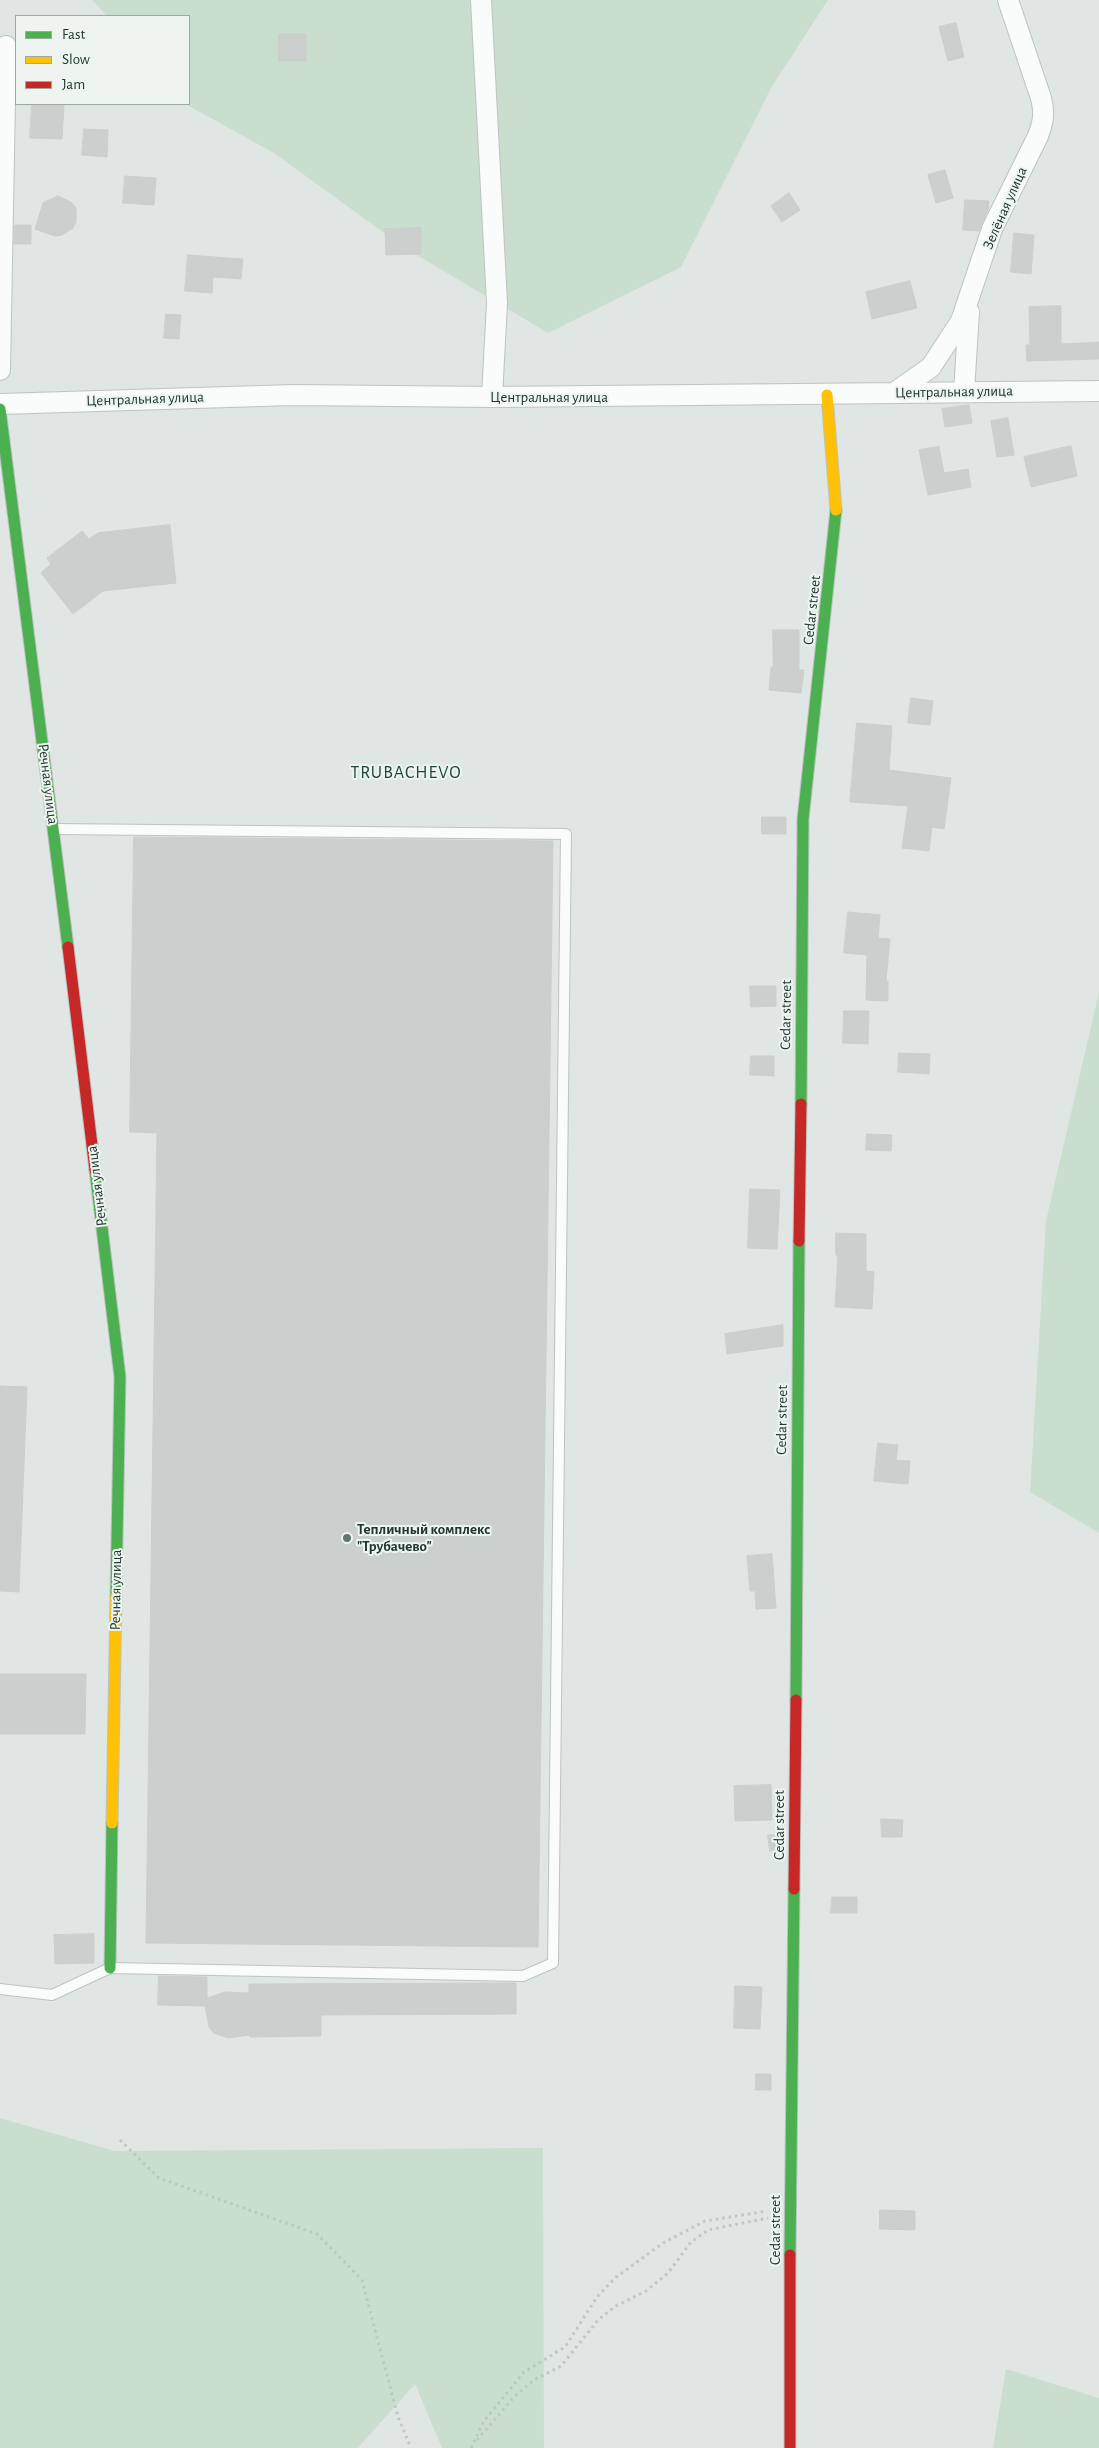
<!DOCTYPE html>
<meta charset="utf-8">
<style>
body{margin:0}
#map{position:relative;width:1099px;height:2448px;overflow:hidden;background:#e0e6e3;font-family:"Alegreya Sans",sans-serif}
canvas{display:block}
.legend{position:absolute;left:15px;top:15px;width:175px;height:90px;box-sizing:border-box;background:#eef5f1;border:1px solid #9ca9a3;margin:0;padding:6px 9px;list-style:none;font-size:15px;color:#21362f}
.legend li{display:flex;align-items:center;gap:10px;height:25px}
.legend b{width:25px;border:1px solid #9ca9a3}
</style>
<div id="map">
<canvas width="1099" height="2448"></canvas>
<ul class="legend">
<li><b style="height:6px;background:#4caf50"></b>Fast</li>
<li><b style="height:6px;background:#ffc107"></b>Slow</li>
<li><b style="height:6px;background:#c62828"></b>Jam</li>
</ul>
</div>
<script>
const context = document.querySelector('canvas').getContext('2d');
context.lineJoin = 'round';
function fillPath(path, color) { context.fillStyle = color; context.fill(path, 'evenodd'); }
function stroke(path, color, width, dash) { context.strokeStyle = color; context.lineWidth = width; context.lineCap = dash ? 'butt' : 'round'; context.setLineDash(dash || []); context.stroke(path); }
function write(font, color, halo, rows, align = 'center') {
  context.font = font + ' "Alegreya Sans",sans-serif'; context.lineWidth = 4; context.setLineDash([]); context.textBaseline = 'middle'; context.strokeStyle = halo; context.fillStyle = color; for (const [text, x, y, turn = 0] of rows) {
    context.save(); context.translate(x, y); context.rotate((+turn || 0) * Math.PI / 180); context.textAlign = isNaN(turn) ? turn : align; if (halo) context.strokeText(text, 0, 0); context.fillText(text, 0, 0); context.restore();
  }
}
fillPath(new Path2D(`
 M92 0H828L771 88 681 267 548 333 405 248 274 153 187 105 189 16H107Z
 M1099 992V1533L1030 1492 1046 1221Z
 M0 2118 115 2151 543 2148 544 2448H442L415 2384 358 2448H0Z
 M1006 2369 1099 2398V2448H993Z`), '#caded0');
const building = new Path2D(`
 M956 23 964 57 948 61 939 27Z
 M279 34H306V61H279Z
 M32 104H64L62 139 30 138Z
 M84 129 108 130 107 157 82 155Z
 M945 170 953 198 936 203 928 175Z
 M125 176 156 178 154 205 123 203Z
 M789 193 800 210 782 222 771 206Z
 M58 196 71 202 76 208V222L73 228 62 235 55 236 35 229 43 203Z
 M965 200 989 201 988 210 979 231 963 230Z
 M15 225H31V244H14Z
 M421 228V254L386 255 385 229Z
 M1014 233 1034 235 1031 274 1011 272Z
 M188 255 243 259 241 279 213 277 212 293 185 291Z
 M910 281 917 308 872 319 866 292Z
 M1061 306V344L1099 342V359L1027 361 1026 345H1030L1029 307Z
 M166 314 181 315 179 339 164 338Z
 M969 405 972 423 945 427 942 409Z
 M1008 418 1014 455 997 457 991 421Z
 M1071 446 1077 476 1031 487 1024 457Z
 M939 447 944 473 968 469 971 487 928 495 919 450Z
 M170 525 176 583 103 591 73 614 41 573 51 564 47 558 82 531 89 539 98 533Z
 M773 630H799V670H804L801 693 769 690 771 667H773Z
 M911 698 933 701 930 725 908 723Z
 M857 723 892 726 889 770 951 778 944 829 932 827 929 851 902 848 908 806 850 802Z
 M762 817H786V834H762Z
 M134 837 553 841 538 1947 146 1943 157 1133 130 1132Z
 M848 912 880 915 878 938 890 939 886 981H888V1001L866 1000 867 955 844 953Z
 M750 986H776V1006L751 1007Z
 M844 1011H869L868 1044 843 1043Z
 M899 1053 930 1054 929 1074 898 1072Z
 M751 1056H774V1076L750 1075Z
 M867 1134 892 1135 891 1151 866 1150Z
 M750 1189 780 1190 777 1249 748 1248Z
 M836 1233 866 1234V1271L874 1272 872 1309 835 1307 838 1256 836 1255Z
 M783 1325V1346L727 1354 725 1334Z
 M0 1386 27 1387 19 1592 0 1591Z
 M878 1443 898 1445 896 1460 910 1461 908 1484 874 1481Z
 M772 1554 776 1608 756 1609 755 1591H750L747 1556Z
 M0 1674H86L85 1734H0Z
 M771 1785 772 1820 735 1821 734 1786Z
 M881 1819 903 1820 902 1837H882Z
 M768 1835H779V1850L770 1851Z
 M832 1897H857V1913H831Z
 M94 1934V1963L55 1964 54 1935Z
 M159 1976 207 1977V1998L225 1992 249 1993V1984L516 1983V2014L321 2015V2036L250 2037V2035L228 2038 214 2033 209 2027 205 2006 158 2005Z
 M735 1986 762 1987 760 2029 734 2028Z
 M756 2074H771V2090H756Z
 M880 2210 915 2211V2230L880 2229Z`);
fillPath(building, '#cbcfcd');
stroke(building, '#c9cfcc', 1);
const lane = new Path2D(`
 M0 1989 52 1995 110 1968 523 1976 553 1963 566 834 55 829`);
const street = new Path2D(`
 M481 0 497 303 492 397
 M0 370 6 46
 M964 392 969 312
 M894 393 931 367 961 321 992 229 1038 136C1043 123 1045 113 1041 98L1008 0
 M0 404 294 395 492 397 1099 391`);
const fast = new Path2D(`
 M0 409 68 947
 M801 1104 803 819 836 510
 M95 1170 120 1377 116 1596
 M796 1700 799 1241
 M110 1968 112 1823
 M790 2255 794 1889`);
const slow = new Path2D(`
 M827 395 836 510
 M112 1823 116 1596`);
const jam = new Path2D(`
 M68 947 95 1170
 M799 1241 801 1104
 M794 1889 796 1700
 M790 2255V2448`);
stroke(lane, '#bdc3c0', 12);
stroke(street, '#bdc3c0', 22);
stroke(fast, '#bcc3c0', 13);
stroke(slow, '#bcc3c0', 13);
stroke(jam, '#bcc3c0', 13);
stroke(new Path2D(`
 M120 2140 159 2178 317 2234 362 2280 398 2417 411 2448
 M477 2440 514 2397 534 2380 561 2366 599 2319 616 2306 646 2291 668 2273 691 2242 708 2230 768 2218
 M471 2448 484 2421 524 2372 565 2347 597 2297 615 2278 663 2243 705 2221 767 2211`), '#bfc6c3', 3, [2.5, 4]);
stroke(lane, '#fafbfb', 10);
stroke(street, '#fafbfb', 20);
stroke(fast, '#4caf50', 11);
stroke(slow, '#ffc107', 11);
stroke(jam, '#c62828', 11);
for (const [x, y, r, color] of [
 [347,1538,5,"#64746e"]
]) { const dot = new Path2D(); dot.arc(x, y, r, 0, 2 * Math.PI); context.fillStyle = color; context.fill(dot); stroke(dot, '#eef5f1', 2); }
write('15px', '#21362f', '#eef5f1', [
 ["Зелёная улица",1005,208,-66],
 ["Центральная улица",954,392,-1],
 ["Центральная улица",549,397],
 ["Центральная улица",145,399,-2],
 ["Cedar street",812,610,-84],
 ["Речная улица",48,784,83],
 ["Cedar street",786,1015,-89],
 ["Речная улица",97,1186,-97],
 ["Cedar street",782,1420,-89],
 ["Речная улица",116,1590,-89],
 ["Cedar street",779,1825,-90],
 ["Cedar street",775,2230,-90]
]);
write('bold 15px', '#21362f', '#eef5f1', [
 ["Тепличный комплекс",357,1529],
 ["\"Трубачево\"",357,1546]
], 'left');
context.letterSpacing = '1px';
write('18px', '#20453b', '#eef5f1', [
 ["TRUBACHEVO",406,773]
]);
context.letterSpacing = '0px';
</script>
